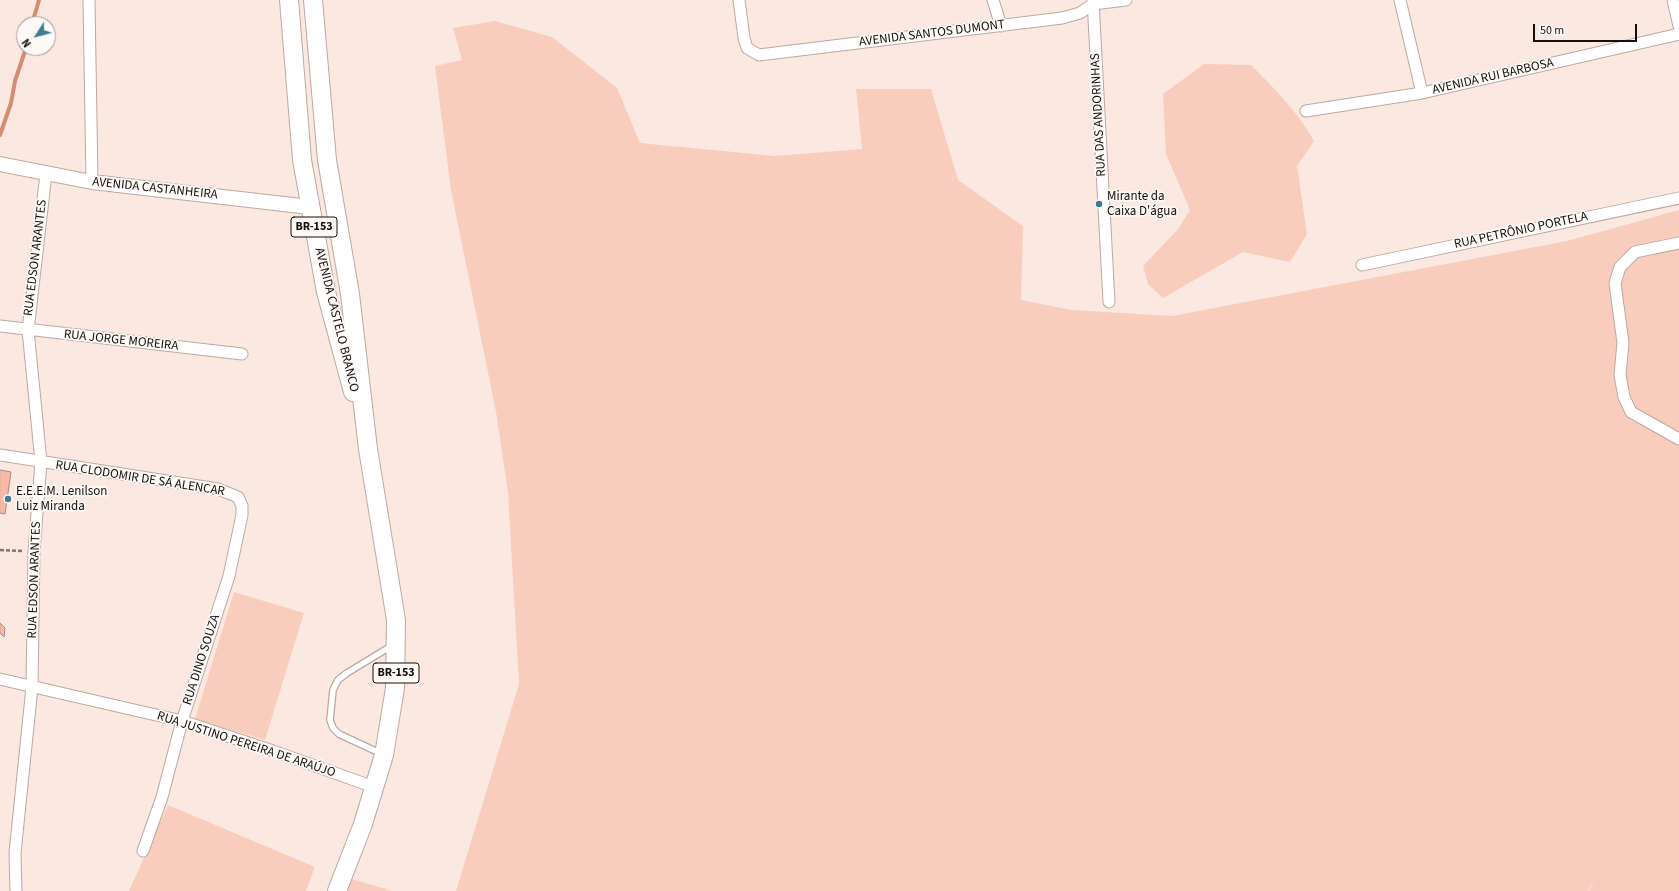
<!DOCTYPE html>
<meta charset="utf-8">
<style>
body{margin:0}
#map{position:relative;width:1679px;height:891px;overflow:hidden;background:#fbe8e1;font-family:"Source Sans 3",sans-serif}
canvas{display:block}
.north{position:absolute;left:16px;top:16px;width:40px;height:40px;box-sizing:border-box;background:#fdf9f7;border:1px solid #a09b99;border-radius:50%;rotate:234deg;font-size:11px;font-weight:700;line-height:16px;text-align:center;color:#150f0d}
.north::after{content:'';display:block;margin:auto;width:14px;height:18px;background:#3d7d90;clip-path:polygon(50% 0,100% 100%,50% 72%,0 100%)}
.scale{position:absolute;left:1533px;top:24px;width:104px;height:18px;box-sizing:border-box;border:2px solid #150f0d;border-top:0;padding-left:5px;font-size:12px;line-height:14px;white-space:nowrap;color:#150f0d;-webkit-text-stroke:3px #fdf9f7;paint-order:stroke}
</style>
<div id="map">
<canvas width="1679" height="891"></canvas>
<div class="north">N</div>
<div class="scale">50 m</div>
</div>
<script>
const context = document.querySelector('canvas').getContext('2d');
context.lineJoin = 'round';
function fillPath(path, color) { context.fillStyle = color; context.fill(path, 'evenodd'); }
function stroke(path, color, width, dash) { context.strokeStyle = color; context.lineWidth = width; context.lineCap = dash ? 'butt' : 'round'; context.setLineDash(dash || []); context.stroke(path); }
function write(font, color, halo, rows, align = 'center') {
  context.font = font + ' "Source Sans 3",sans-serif'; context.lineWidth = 3.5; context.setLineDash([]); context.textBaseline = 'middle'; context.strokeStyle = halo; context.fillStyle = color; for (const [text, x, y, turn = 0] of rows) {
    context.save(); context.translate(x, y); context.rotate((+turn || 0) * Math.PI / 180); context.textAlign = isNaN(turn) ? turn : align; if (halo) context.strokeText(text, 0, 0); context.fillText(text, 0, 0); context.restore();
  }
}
fillPath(new Path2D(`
 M495 21 552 37 617 88 640 143 775 156 862 149 856 89H931L958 180 1023 226 1021 300 1072 310 1172 316 1567 241 1679 210V891H1589L1595 879 1588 891H456L519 684 508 492 496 412 451 190 435 66 462 60 453 28Z
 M1204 64 1251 65C1275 89 1297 111 1314 141L1297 166 1307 234 1290 262 1243 252 1163 298 1148 284 1143 266 1178 229 1190 210 1166 154 1163 94Z
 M234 592 304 613 265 740 195 719Z
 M168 805 315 867 306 891H129Z
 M352 879 392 891H348Z`), '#f9cdbe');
stroke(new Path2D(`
 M32 24 39 0
 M0 135 11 103 15 81 26 48`), '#d58c73', 4);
const building = new Path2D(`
 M0 470 11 472 5 514 0 513Z
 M0 623 5 628 4 637 0 633Z`);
fillPath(building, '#f8baa5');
stroke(building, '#a18f89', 1);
const service = new Path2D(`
 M382 754 339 734 333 728 330 720 333 690 338 680 347 673 393 645`);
const minor = new Path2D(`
 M89 0 92 182
 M739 0 744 38 747 48 759 55 1062 18 1080 13 1093 4 1126 0
 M993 0 1001 26
 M1093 0 1109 302
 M1400 0 1422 93
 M1673 0 1679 26
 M1306 111 1422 93 1679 34
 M1679 243 1635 252 1620 267 1615 283 1623 343 1620 375 1624 397 1631 412 1679 439
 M1362 265 1679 198
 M0 326 242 354
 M0 455 218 489 238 497 242 506V515L229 576 182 721 162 797 143 851
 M0 679 182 721 273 751 374 787
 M16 891 15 853 32 687 34 552 41 462 28 330 46 174`);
const tertiary = new Path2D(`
 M0 164 92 182 310 207`);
const primary = new Path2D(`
 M289 0 302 160 326 292 353 392
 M313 0 327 160 350 294 368 449 396 620 395 688 384 755 363 824 337 891`);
stroke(service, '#bba9a3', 8);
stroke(minor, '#bba9a3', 13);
stroke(tertiary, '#bba9a3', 16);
stroke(primary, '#bba9a3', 20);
stroke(new Path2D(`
 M0 550 22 551`), '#817571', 2.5, [4, 2]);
stroke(service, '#fff', 5.5);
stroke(minor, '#fff', 11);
stroke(tertiary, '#fff', 14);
stroke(primary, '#fff', 18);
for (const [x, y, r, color] of [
 [1099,204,4,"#3d7d90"],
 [8,499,4,"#3d7d90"]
]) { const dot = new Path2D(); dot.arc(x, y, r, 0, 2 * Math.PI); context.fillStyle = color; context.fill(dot); stroke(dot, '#fdf9f7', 1.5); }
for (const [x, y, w] of [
 [314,227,46],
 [396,673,46]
]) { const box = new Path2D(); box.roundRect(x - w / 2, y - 10, w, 20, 3); context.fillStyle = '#fdf9f7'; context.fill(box); stroke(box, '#150f0d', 1); }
write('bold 12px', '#150f0d', null, [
 ["BR-153",314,227],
 ["BR-153",396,673]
]);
write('13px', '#150f0d', '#fdf9f7', [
 ["AVENIDA SANTOS DUMONT",932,34,-7],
 ["AVENIDA RUI BARBOSA",1493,77,-13],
 ["RUA DAS ANDORINHAS",1099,115,-93],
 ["AVENIDA CASTANHEIRA",155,189,6],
 ["RUA PETRÔNIO PORTELA",1521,231,-12],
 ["RUA EDSON ARANTES",36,258,-83],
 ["AVENIDA CASTELO BRANCO",336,320,76],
 ["RUA JORGE MOREIRA",121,341,6],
 ["RUA CLODOMIR DE SÁ ALENCAR",140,479,9],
 ["RUA EDSON ARANTES",35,580,-88],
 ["RUA DINO SOUZA",202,660,-72],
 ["RUA JUSTINO PEREIRA DE ARAÚJO",246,745,18]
]);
write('13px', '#150f0d', '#fdf9f7', [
 ["Mirante da",1107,197],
 ["Caixa D'água",1107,212],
 ["E.E.E.M. Lenilson",16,492],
 ["Luiz Miranda",16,507]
], 'left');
</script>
